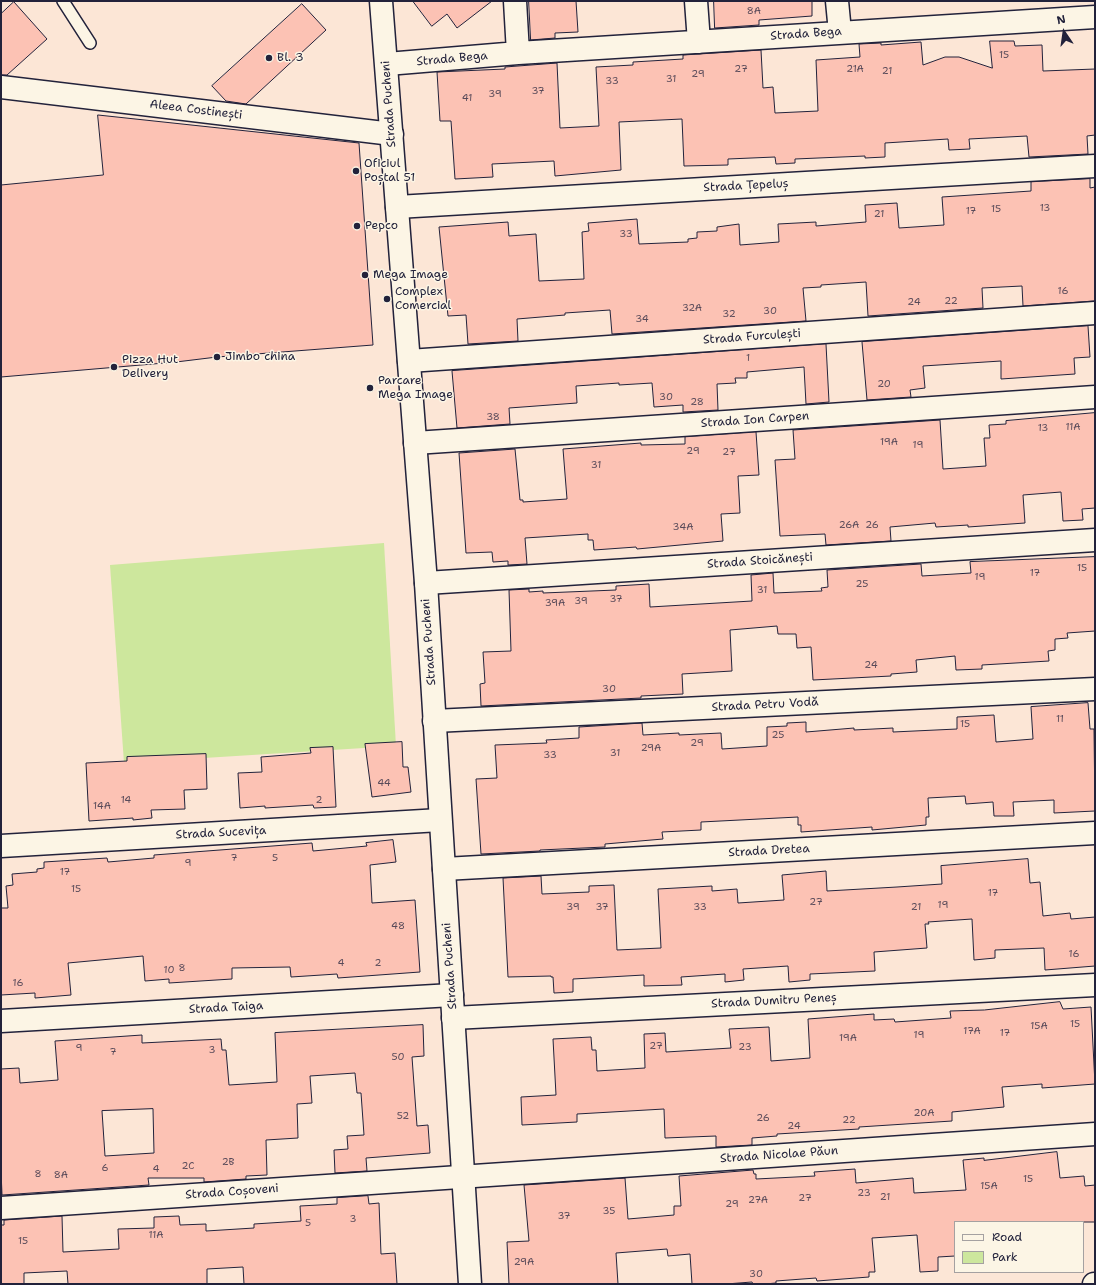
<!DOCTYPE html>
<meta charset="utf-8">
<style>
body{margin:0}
#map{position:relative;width:1096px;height:1285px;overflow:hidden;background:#fce6d6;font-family:"Shantell Sans",sans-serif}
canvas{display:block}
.frame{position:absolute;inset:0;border:2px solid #22223b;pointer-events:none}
.legend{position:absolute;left:954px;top:1221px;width:130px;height:52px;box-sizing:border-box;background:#fcf5e5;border:1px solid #a5a1a1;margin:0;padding:5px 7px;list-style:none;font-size:12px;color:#22223b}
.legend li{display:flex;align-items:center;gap:8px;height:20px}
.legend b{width:20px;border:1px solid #a5a1a1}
.north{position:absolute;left:1044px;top:12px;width:40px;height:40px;-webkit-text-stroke:3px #fcf5e5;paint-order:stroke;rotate:347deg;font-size:11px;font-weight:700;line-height:16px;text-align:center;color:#22223b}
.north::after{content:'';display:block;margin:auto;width:14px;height:18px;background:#22223b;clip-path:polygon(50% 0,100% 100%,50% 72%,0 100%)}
</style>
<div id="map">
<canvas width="1096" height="1285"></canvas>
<div class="frame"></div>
<ul class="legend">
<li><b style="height:5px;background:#fcf5e5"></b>Road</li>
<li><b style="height:11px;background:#cde79d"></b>Park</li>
</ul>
<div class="north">N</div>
</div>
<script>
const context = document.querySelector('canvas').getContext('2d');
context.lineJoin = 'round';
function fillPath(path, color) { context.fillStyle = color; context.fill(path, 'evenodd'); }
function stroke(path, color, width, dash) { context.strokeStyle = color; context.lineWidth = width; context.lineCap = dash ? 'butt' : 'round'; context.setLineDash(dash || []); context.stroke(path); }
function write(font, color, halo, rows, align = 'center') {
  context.font = font + ' "Shantell Sans",sans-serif'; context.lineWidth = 3; context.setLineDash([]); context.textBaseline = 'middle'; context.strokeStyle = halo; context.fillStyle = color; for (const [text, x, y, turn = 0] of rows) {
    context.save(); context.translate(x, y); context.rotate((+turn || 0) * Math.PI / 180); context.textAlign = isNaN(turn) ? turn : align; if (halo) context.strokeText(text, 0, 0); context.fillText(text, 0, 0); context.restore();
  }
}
fillPath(new Path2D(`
 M384 543 396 746 124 763 110 565Z`), '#cde79d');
const building = new Path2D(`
 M413 1H492L457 28 447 14 432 26Z
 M529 1H576L578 32 555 33V38L531 40Z
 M714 1H812V16L759 20V25L715 28Z
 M14 2 47 39 7 75H1V14Z
 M302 4 326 30 246 104 226 101 212 86Z
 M990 41H1014L1015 46 1042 45 1043 71 1095 69V135L1087 136 1088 154 1029 157 1027 136 969 139 970 149 949 150 948 139 885 143V157L865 158V156L795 159V163L776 164 775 157 728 159V165L684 166 682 119 619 122 621 170 555 176 554 161 492 164 493 177 455 179 451 121H440L437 72 505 69V67L557 63 560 128 599 126 596 67 633 65V62L683 59V55L761 50 763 88 773 87 775 113 818 111 816 60 860 57 859 44 881 43V45L921 42 923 65 945 57H959L992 68Z
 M98 115 359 143 373 345 217 357 176 362 1 377V185L103 175Z
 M1090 179V188L1095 187V301L1023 306 1022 286 982 288 983 308 868 316 866 282 821 285V287L803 288 806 321 612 334 610 310 565 313V315L517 319 518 341 468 344 466 315 448 316 439 227 508 222 509 236 536 234 539 281 584 279 582 232 589 231 588 223 637 219 639 244 688 242V239L697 238V232L717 231V227L739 224 740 245 779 242 778 224 816 222V226L866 222 865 205 897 203 899 228 944 225 942 197 1031 191V182Z
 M1088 326 1090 357 1074 358 1075 374 1001 379V361L923 366 925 388 910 390 911 397 867 400 862 342Z
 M826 344 829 402 806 404 804 367 747 372V378H735L736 383 717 384 718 410 683 412V405L654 407 652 383 619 385V383L576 386 577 403 509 408 510 424 457 428 452 371Z
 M1095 413V508L1082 509 1083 520 1063 521 1061 492 1023 495 1025 523 968 527V525L936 527 935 523 890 527 891 541 826 545 825 534 780 536 775 460 795 459 793 430 940 420 943 469 986 466 984 438H990L989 425 1006 424V421Z
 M756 432 759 475 738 476 740 513 721 514 723 541 637 549 636 547 594 550 593 540H588V534L525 538 527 564 508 565V561L493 562 492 552 466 553 459 453 515 449 520 500H523V502L567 499 563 449 641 443V445L685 444V437Z
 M1095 557V631L1067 633 1068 638 1055 639V650L1048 651 1049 661 982 665V669L956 670 955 656 916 660 917 672 891 674V676L813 680 811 647 797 648 796 634H778L777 626 730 630 732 671 682 674 683 694 641 696V698L481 706 480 684 485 683 483 652 511 651 509 590 529 589V592L543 591V593L616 590V586L649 584 650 607 752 601 751 575 773 573 774 593 822 591 821 588 828 587 827 570 921 564 922 576 971 573 970 562Z
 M1088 703 1090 729H1094L1095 811 1054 813V800L1013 802 1014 816H994L993 802 966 804 965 796 928 798 929 817H926V825L872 830V827L801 832V825H798V817L701 822V830L662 832 663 839 605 844V847L540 850V851L481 854 476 779 497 778 495 745 547 743 546 740 579 738V727L642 723 643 735 679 733V735L721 733 722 749 767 746V727L787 726V723L806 722V732L854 728V730L893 728V732L957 729V717L994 715 996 742 1033 739 1031 707Z
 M402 742 403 767H408L411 792 372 797 365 744Z
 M333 747 336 807 314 808 313 805 265 808V806L240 808 238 773 262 772 261 757 311 753 310 748Z
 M206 754 207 789 184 790 185 809 151 810 152 818 133 820V818L89 821 86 763 127 761V757Z
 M393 840 396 862 370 865 372 903 415 900 420 972 338 978 337 974 291 977 290 967 232 968V979L169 983V979L145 981 143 956 68 963 71 995 35 998V993L1 995V908H8L6 886 13 885 12 874 37 872V869L44 868V862L107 858 108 862 154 858V855L312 843 313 851 367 846 366 843Z
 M1028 859 1030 883 1040 882 1043 916 1070 913 1071 919 1095 917V966L1045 970 1044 948 995 950V958L974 960 972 919 928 922 929 924H925L927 948 874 952 875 971 810 974V980L789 982 788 966 743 969 744 980 725 982V974L681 977 682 985 644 986V975L573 979V992L554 993 553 977H551V976L508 977 503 878 541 876 542 894 589 892V886L614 885 617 950 661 948 658 889 712 886V891L737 889 738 903 784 900 782 875 826 871 827 891 897 887 942 884 941 866Z
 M1060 1002 1063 1009 1091 1007 1095 1084 1042 1088V1084L1002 1087 1004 1107 952 1112V1121L859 1127V1129L777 1134V1136L752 1138V1145L716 1147V1136L665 1138 664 1109 577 1114V1122L522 1125 521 1097 556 1095 553 1039 591 1037 592 1050H596L597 1071 645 1068 644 1034 665 1033 666 1052 731 1048 729 1029 769 1027 771 1061 810 1058 808 1019 874 1014V1020L894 1019 895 1022 951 1018 950 1011 984 1010Z
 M423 1025 424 1056 412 1057 417 1126 428 1125 430 1153 366 1158 367 1171 335 1173 334 1150 348 1149 347 1136 364 1135 361 1093H357L355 1073 310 1076 312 1103 297 1104 298 1138 266 1140 267 1175 246 1176V1179L204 1182V1178H148L149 1185 2 1195 1 1171V1069L19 1068 20 1083 58 1080 55 1041 142 1035V1043L221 1039 222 1050H226L229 1085 277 1082 275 1033ZM153 1109 154 1153 105 1156 102 1111Z
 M1057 1152 1060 1178 1084 1176 1085 1186 1095 1185V1222H955V1256L938 1257V1271L920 1272 917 1235 872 1238 875 1272H869V1277L817 1281 816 1278 776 1281V1283L765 1284H753L752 1282 726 1284H692L690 1254 668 1256 667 1249 616 1253 618 1284H509L507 1242 529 1241 524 1185 625 1178 628 1219 674 1215V1206H681L679 1176 753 1170 754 1174H756V1179L815 1176 814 1172 855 1169 856 1183 913 1178 914 1193 966 1190 963 1160 984 1158V1160Z
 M368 1196 369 1204 379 1203 381 1254 395 1253 397 1284H244L243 1267 207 1269V1284H68L67 1271 24 1273V1284H1V1225H4V1220L62 1216 63 1252 119 1249 118 1229 154 1228V1217L179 1216 180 1225 206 1224V1231L254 1228V1224L301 1221 300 1206 337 1204V1198Z`);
fillPath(building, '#fcc2b4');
stroke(building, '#22223b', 1);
const lane = new Path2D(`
 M63 1 90 43`);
const street = new Path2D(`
 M515 1 518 53
 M696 1 699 42
 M837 1 840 32
 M387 64 518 53 1095 17
 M1 87 392 134
 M397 207 1095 166
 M409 361 1095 313
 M415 443 1095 397
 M426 583 1095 540
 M434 721 1095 689
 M1 846 440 820
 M444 869 1095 833
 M453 1018 1095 985
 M1 1021 452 995
 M1 1208 1095 1134
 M1094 1284H1095`);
const secondary = new Path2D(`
 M381 1 426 583 470 1284`);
stroke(lane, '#22223b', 14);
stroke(street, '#22223b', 25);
stroke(secondary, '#22223b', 25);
stroke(lane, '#fcf5e5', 11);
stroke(street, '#fcf5e5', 22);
stroke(secondary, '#fcf5e5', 22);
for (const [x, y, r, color] of [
 [269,58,4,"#22223b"],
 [356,171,4,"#22223b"],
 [357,226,4,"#22223b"],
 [365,275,4,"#22223b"],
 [387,299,4,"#22223b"],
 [217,357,4,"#22223b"],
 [114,367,4,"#22223b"],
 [370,388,4,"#22223b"]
]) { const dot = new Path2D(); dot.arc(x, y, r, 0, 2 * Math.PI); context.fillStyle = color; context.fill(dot); stroke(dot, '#fcf5e5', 1.5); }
write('10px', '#584a59', null, [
 ["8A",754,11],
 ["15",1004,55],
 ["27",741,69],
 ["21A",855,69],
 ["21",887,71],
 ["29",698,74],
 ["31",671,79],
 ["33",612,81],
 ["37",538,91],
 ["39",495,94],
 ["41",467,98],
 ["13",1045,208],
 ["15",996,209],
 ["17",971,211],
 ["21",879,214],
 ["33",626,234],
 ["16",1063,291],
 ["22",951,301],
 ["24",914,302],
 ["32A",692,308],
 ["30",770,311],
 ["32",729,314],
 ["34",642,319],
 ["1",748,358],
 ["20",884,384],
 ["30",666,397],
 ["28",697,402],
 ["38",493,417],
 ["11A",1073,427],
 ["13",1043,428],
 ["19A",889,442],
 ["19",918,445],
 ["29",693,451],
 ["27",729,452],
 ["31",596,465],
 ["26A",849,525],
 ["26",872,525],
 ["34A",683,527],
 ["15",1082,568],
 ["17",1035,573],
 ["19",980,577],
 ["25",862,584],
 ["31",762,590],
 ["37",616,599],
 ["39",581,601],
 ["39A",555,603],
 ["24",871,665],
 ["30",609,689],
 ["11",1060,719],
 ["15",965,724],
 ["25",778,735],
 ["29",697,743],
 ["29A",651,748],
 ["31",615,753],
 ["33",550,755],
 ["44",384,783],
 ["14",126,800],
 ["2",319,800],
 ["14A",102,806],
 ["7",234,858],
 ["5",275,858],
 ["9",188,863],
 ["17",65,872],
 ["15",76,889],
 ["17",993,893],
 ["27",816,902],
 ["19",943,905],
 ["39",573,907],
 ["37",602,907],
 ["33",700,907],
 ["21",916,907],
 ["48",398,926],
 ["16",1074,954],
 ["4",341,963],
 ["2",378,963],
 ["8",182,968],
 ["10",169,970],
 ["16",18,983],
 ["15",1075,1024],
 ["15A",1039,1026],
 ["17A",972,1031],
 ["17",1005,1033],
 ["19",919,1035],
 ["19A",848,1038],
 ["27",656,1046],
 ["23",745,1047],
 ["9",79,1048],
 ["3",212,1050],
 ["7",113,1052],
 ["50",398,1057],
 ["20A",924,1113],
 ["52",403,1116],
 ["26",763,1118],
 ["22",849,1120],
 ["24",794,1126],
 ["2B",228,1162],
 ["2C",188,1166],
 ["6",105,1168],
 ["4",156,1169],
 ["8",38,1174],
 ["8A",61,1175],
 ["15",1028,1179],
 ["15A",989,1186],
 ["23",864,1193],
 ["21",885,1197],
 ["27",805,1198],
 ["27A",758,1200],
 ["29",732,1204],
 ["35",609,1211],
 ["37",564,1216],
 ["3",353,1219],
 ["5",308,1223],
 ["11A",156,1235],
 ["15",23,1241],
 ["29A",524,1262],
 ["30",756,1274]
]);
write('12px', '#22223b', '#fcf5e5', [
 ["Strada Bega",806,34,-4],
 ["Strada Bega",452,59,-5],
 ["Strada Pucheni",389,104,-94],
 ["Aleea Costinești",196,110,7],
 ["Strada Țepeluș",746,186,-3],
 ["Strada Furculești",752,337,-4],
 ["Strada Ion Carpen",755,420,-4],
 ["Strada Stoicănești",760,561,-4],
 ["Strada Pucheni",429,642,-94],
 ["Strada Petru Vodă",765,705,-3],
 ["Strada Sucevița",221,833,-3],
 ["Strada Dretea",769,851,-3],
 ["Strada Pucheni",450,966,-94],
 ["Strada Dumitru Peneș",774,1001,-3],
 ["Strada Taiga",226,1008,-3],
 ["Strada Nicolae Păun",779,1155,-4],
 ["Strada Coșoveni",232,1192,-4]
]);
write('12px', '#22223b', '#fcf5e5', [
 ["Bl. 3",277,58],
 ["Oficiul",364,164],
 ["Poștal 51",364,178],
 ["Pepco",365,226],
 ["Mega Image",373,275],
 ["Complex",395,292],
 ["Comercial",395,306],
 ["Jimbo china",225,357],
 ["Pizza Hut",122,360],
 ["Delivery",122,374],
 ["Parcare",378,381],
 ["Mega Image",378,395]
], 'left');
</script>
